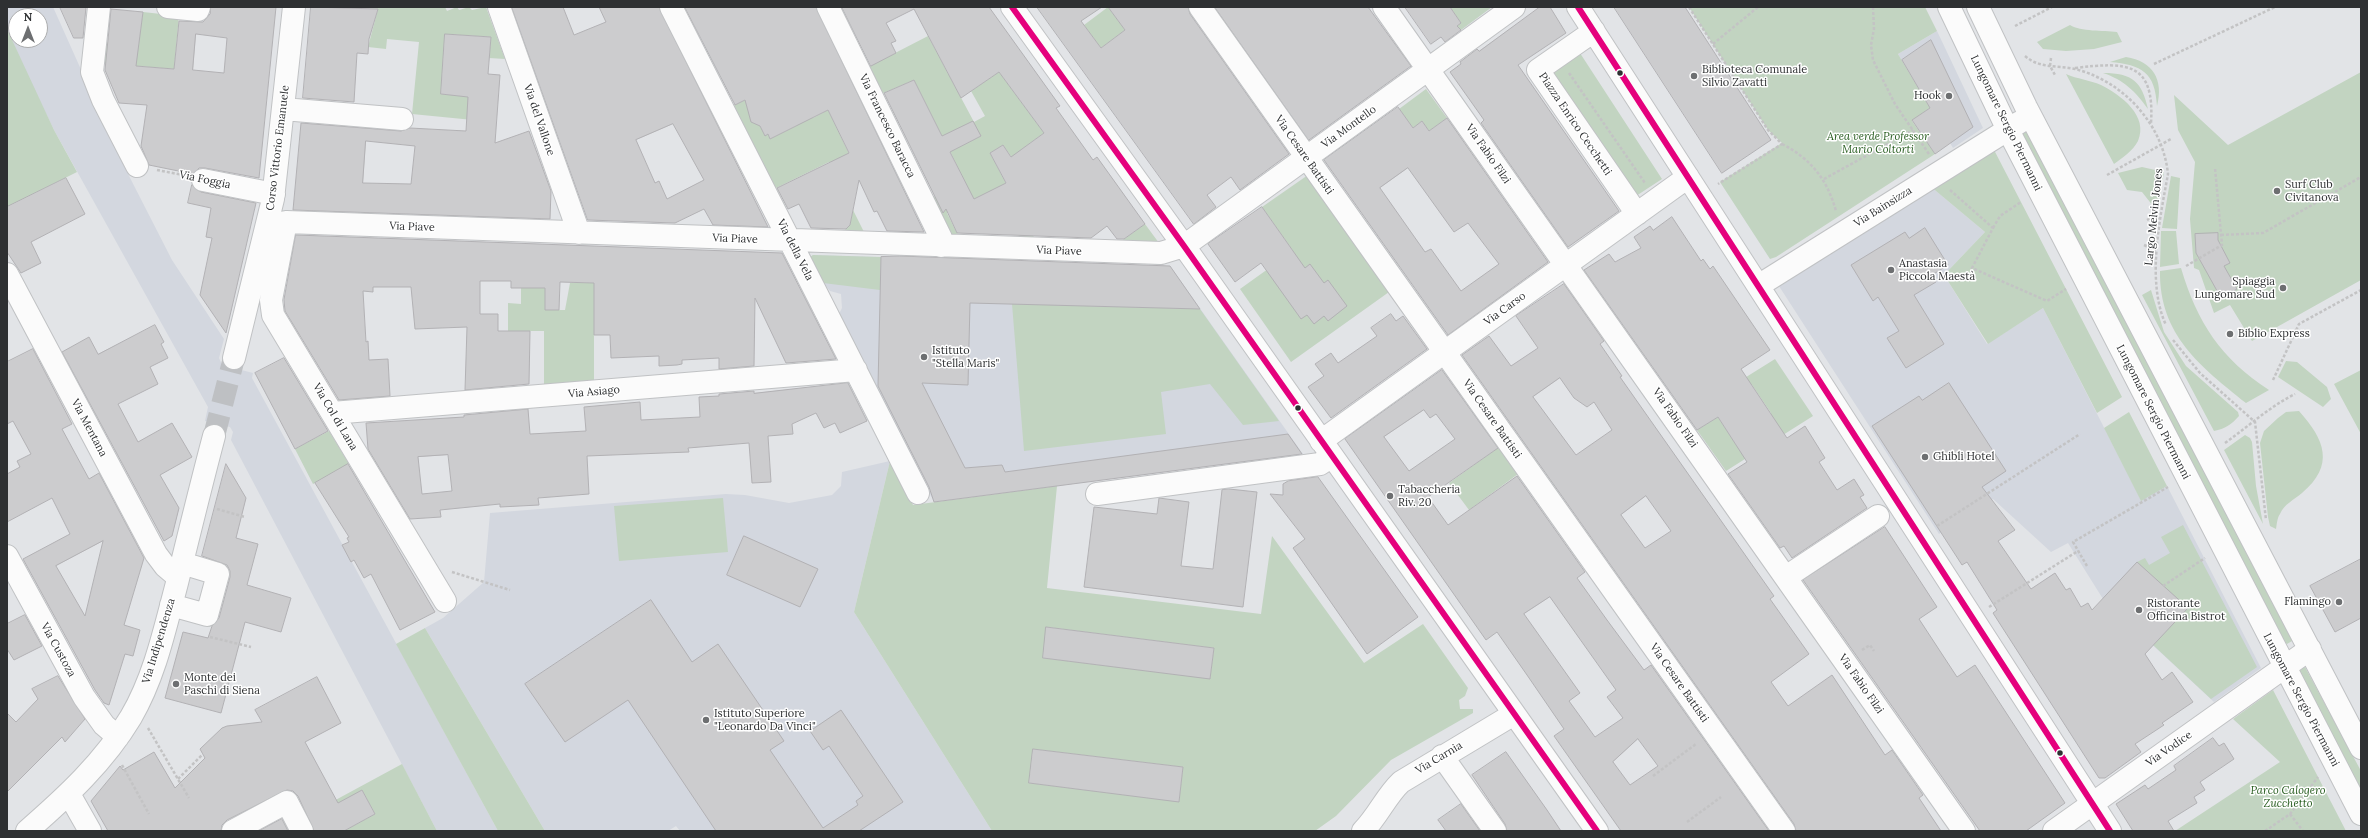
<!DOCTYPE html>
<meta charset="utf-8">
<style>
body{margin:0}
#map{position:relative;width:2368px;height:838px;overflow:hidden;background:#e2e4e7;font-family:Lora,serif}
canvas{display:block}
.frame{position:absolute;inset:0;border:8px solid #2e3032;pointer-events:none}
.north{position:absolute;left:8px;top:8px;width:40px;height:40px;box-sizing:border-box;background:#fff;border:1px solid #abacad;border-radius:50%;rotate:0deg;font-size:11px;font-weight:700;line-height:16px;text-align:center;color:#2e3032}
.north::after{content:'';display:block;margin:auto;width:14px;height:18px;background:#6d6f71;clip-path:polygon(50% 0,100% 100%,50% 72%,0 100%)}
</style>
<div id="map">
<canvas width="2368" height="838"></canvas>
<div class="frame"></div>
<div class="north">N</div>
</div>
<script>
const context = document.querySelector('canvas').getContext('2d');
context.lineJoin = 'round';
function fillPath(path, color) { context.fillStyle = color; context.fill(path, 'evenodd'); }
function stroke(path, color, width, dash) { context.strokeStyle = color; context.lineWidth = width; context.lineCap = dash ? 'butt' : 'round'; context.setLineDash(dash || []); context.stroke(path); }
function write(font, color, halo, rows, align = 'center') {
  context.font = font + ' Lora,serif'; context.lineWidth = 3; context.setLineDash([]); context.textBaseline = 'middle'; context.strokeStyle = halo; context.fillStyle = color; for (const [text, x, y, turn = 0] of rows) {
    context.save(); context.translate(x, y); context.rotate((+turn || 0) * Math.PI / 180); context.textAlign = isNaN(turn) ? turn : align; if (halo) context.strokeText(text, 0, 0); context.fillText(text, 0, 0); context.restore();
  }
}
fillPath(new Path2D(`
 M7 7H53L126 170 172 260 224 339 219 358 222 365 253 373 252 378 498 831H437L231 440 233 432 230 427 205 421 208 407 54 130 22 64 7 29ZM16 16H40V40H16Z
 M1937 31 1983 128 1953 148 1898 54Z
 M1930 186 1985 232 1944 275 1987 344 2043 308 2141 500 2167 486 2261 668 2214 702 2103 599 2068 543 2051 552 1993 499 1939 534 1777 283Z
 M812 255 1170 266 1303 454 934 502 839 314 842 308 841 294 830 291 823 283Z
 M890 461 854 612 992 831H680L676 826 668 831H545L425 628 443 618 484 582 490 513 726 494 745 495 789 503 832 495 841 486 842 472Z`), '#d3d7df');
fillPath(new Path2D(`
 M350 7H445L447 11 457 7 459 10 469 7 472 10 486 7 505 59 489 58 491 37 445 34 441 94 475 97 473 120 412 114 419 42 387 39 386 49 368 47 378 9Z
 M1108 7 1125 30 1101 48 1084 25Z
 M1450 7H1492L1461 30 1457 26 1461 23Z
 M1689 7H1925L1937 31 1898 54 1930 108 1912 121 1935 154 1776 257 1770 259 1720 182 1782 143 1768 130Z
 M143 12 179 16 174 69 100 63 103 42 138 45Z
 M2070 25C2081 32 2103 30 2117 32L2122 42 2094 49 2066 51 2043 49 2037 42Z
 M7 29 54 130 77 172 7 207Z
 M928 36 974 122 985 116 971 91 999 72 1044 133 1021 150 1040 197 1003 145 990 153 1035 239H1021L996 189 947 213 959 237H951L932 198 964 180 950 151 981 136H942L914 80 881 94 868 67Z
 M1578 50 1662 179 1633 198 1546 72Z
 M2126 57C2153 61 2164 80 2157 106 2155 72 2142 65 2110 62Z
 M2361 72V280L2252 341 2230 305 2214 313 2199 270 2194 268 2190 219 2195 162 2178 130 2174 95 2228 145Z
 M2103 73C2133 73 2142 82 2148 109 2135 91 2124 80 2103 73Z
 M2066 74C2077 79 2090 80 2101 85 2121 95 2149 116 2138 141 2133 151 2122 158 2114 164Z
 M772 87 758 122 765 135 768 134 770 139 796 126 809 111 813 118 828 110 853 162H829L774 189 731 107Z
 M1426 89 1447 118 1429 131 1422 121 1413 128 1399 109Z
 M2026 130 2292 637V641L2287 644 2283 642 2021 135 2022 131Z
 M1993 148 2122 397 2097 413 2043 308 1988 344 1944 275 1985 232 1930 186Z
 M2142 167 2164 172 2157 211 2142 192 2127 190 2118 173Z
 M1308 175 1389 292 1291 362 1240 289 1293 251 1262 207Z
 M2171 176 2180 178 2177 229 2162 228Z
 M853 210 865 234 842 233 850 225Z
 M1145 224 1159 243 1120 242Z
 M2161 231H2176L2179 264 2160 267Z
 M813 255 881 257 880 290 823 283 810 257Z
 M2181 268C2197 322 2221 359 2269 390L2246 403C2201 367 2159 335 2160 271Z
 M545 282V310H565L570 283H594V381L544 385V331H508V303L521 304V288Z
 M2151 290 2164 332 2186 366 2238 412 2239 416C2232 424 2225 429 2214 431L2142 295Z
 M1012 304 1200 309 1279 421 1243 425 1210 384 1161 392 1166 434 1024 451Z
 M1775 359 1813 416 1726 471 1697 430 1718 417 1737 446 1755 423 1771 413 1752 385 1719 394Z
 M2286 361 2297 362 2327 387 2331 399 2323 407 2278 377Z
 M2361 370V434L2334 384Z
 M2299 411C2325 440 2335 465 2302 493 2294 500 2284 504 2280 514 2277 518 2277 524 2276 529L2270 526 2268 517 2260 443 2264 431 2278 418 2286 412Z
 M2129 412 2167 486 2141 501 2104 428Z
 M329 431 349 464 313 484 295 449Z
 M2245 435 2250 438 2252 442 2256 486 2263 524 2224 450Z
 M1499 447 1518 474 1469 510 1449 483Z
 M890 461 913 505 1057 486 1047 588 1261 614 1272 536 1364 663 1423 624 1468 688 1465 696 1459 700 1460 709H1473V713L1391 760 1336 816 1315 831H992L854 612ZM1047 627 1214 648 1210 678 1043 658ZM1033 749 1183 767 1179 801 1029 783Z
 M723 498 728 552 619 561 614 506Z
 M2183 525 2257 667 2211 699 2153 645 2187 608 2137 562 2145 558 2149 565 2170 553 2161 537Z
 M425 628 545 831H498L396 644Z
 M2305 667 2361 771V793L2299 675V669Z
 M2273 690 2346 831H2175L2280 762 2233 719Z
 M402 764 437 831H344L375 814 362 790 322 831H313L306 816Z`), '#c2d4c1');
const building = new Path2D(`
 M60 7H86L83 38H74Z
 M211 7H276L259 178 205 168H199L193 174 149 165 141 146 147 105 119 103 105 70 111 9 143 12 136 66 174 69 179 21 203 22 210 14ZM196 34 227 38 224 73 193 70Z
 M311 7 378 9 369 39 368 54 357 53 354 102 303 98Z
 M512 7H563L574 35 606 22 599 7H659L768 227 713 225 704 209 675 223 588 220ZM673 124 704 180 667 199 659 181 655 183 636 140Z
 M685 7H816L924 232 887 231 877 211 874 212 859 180 850 225 846 229 811 228 799 204 788 209 777 188 849 153 828 110 770 139 768 134 765 136 760 126 751 122 745 100 735 105 734 103Z
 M842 7H989L1060 106 1056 108 1093 160 1097 157 1145 224 1124 239H1117L1107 226 1091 238 957 233 946 209 943 213 884 93 914 80 942 136 973 121 981 136 950 152 974 199 1006 183 990 153 1003 145 1011 157 1044 133 999 72 961 98 914 9 886 23 896 41 891 43 896 53 871 66Z
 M1037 7H1102L1081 21 1101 48 1125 30 1108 7H1188L1190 14 1289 154 1240 190 1231 177 1207 195 1216 207 1194 224Z
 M1215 7H1368L1411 66 1309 140Z
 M1405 7H1450L1461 23 1457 26 1461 30 1445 42 1441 37 1431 44Z
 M1540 7H1550L1566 33 1518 65 1619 211 1568 247 1481 123 1484 120 1450 72 1461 64 1460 62 1477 49 1479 51Z
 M1614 7H1685L1771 140 1722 173Z
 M445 34 491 37 488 74 500 75 495 143 529 131 551 191 550 219 293 210 301 123 401 131 410 128 466 131 468 97 441 94ZM366 141 415 146 411 184 363 183Z
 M1931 40 1973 127 1935 154 1912 120 1930 108 1902 60Z
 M1398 107 1413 128 1422 121 1429 131 1447 118 1548 262 1448 335 1324 160ZM1408 168 1454 232 1468 223 1499 264 1461 291 1431 249 1425 252 1380 188Z
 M66 178 85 214 31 242 41 263 21 273 7 252V207Z
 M192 185 201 192 256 203 226 333 200 295 212 238 206 237 211 208 188 203Z
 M1262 207 1305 268 1310 264 1324 283 1328 280 1347 306 1328 321 1324 316 1314 324 1307 315 1301 319 1261 263 1235 282 1208 244Z
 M1672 217 1701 261 1703 259 1710 269 1713 266 1770 350 1741 369 1787 438 1805 426 1825 458 1819 462 1837 490 1854 479 1864 495 1860 497 1867 508 1792 558 1784 546 1780 548 1728 474 1747 462 1718 417 1697 430 1584 270 1609 254 1615 262 1641 248 1634 237 1650 226 1653 230Z
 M1925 228 1948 265 1932 275 1936 282 1914 295 1944 344 1906 368 1887 338 1899 331 1878 297 1873 301 1851 265 1905 232 1909 238Z
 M2218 233V240L2230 263 2224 266 2237 289 2221 298 2196 253 2195 234Z
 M296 235 782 253 836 359 786 363 755 298 754 366 719 369V358L682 360V364L677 365 659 366V356L611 358 610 335H594V283L560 282 559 310H545V288H511V281H480V314H498V331H530L529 384 465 390 467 327 415 329 411 287H373V292L363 291 366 342 368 341 369 360 388 359 390 396 339 400 285 311 284 300Z
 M900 256 1170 266 1200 309 970 303 968 385 922 383 965 468 1002 465 1005 472 1288 434 1302 454 934 502 929 487 878 386 881 257Z
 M1564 284 1604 341 1600 344 1622 376 1620 377 1774 596 1770 599 1809 654 1771 682 1788 706 1832 675 1885 755 1892 750 1923 795 1919 798 1941 831H1796L1794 824 1462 355 1489 336 1511 366 1538 348 1516 316ZM1560 378 1574 398 1587 407 1594 402 1612 430 1576 455 1533 397ZM1646 496 1671 531 1645 548 1621 515Z
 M1391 314 1396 321 1403 316 1427 349 1331 418 1308 387 1324 376 1315 364 1331 353 1338 363 1377 336 1371 328Z
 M155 325 164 342 161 344 168 358 150 367 158 384 118 404 138 442 172 423 192 457 160 475 179 508 172 536 164 541 62 352 89 337 98 354Z
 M33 349 72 424 62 429 89 479 99 473 144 558 124 625 140 630 133 656 125 654 109 705 104 703 95 690 23 559 70 534 52 498 7 522V474L20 467 17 461 31 454 13 421 7 424V362ZM103 541 85 616 56 566Z
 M284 358 328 431 295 449 255 373Z
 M1442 370 1498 448 1428 497 1448 525 1517 476 1585 572 1577 578 1607 620 1644 670 1651 665 1769 831H1621L1554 736 1564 729 1527 675 1497 632 1486 640 1345 439ZM1424 410 1430 418 1436 414 1455 439 1409 471 1384 437ZM1550 597 1616 690 1607 697 1623 718 1595 737 1569 701 1580 693 1524 614ZM1638 739 1658 766 1630 785 1613 762Z
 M848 383 867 421 840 433 835 423 824 428 816 413 792 424 793 434 768 436 771 482 752 483 749 443 688 448 689 452 587 456 589 494 538 498 539 505 500 507V504L440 510 441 517 410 519 368 449 366 423 464 417V415L528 409 530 434 586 431 584 407 640 402 641 420 700 417 699 397 719 396V394L754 391V393ZM448 455 452 491 422 494 418 457Z
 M1949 383 2006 471 1982 487 2015 530 1998 541 2031 589 2055 573 2066 590 2070 588 2081 607 2088 603 2092 610 2137 562 2188 608 2145 654 2162 680 2172 672 2193 702 2162 723 2164 725 2135 744 2141 752 2105 778H2099L1993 613 1997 610 1967 562 1962 565 1872 426 1919 396 1922 400Z
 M226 464 246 498 236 538 258 544 247 585 291 598 281 632 245 622 221 713 165 698 183 632 208 638 212 626 219 618 230 577V571L227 565 202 556Z
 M348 464 435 612 400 630 371 574 364 578 354 560 351 562 342 545 349 542 347 538 349 537 315 483Z
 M1318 477 1418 617 1367 654 1293 548 1305 539 1270 494 1283 495V484L1288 481Z
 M1229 489 1257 492 1243 607 1084 587 1094 507 1157 514 1159 498 1189 502 1181 566 1213 569 1222 490Z
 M1885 527 1937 607 1919 619 1957 677 1975 665 2065 803 2026 831H1980L1803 580Z
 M744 536 818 569 800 607 727 575Z
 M2361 559V618L2335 632 2310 586Z
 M651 600 692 662 718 644 784 741 770 750 823 828 858 805 856 801 863 796 829 746 823 750 810 731 841 710 903 802 859 831H716L628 700 565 742 525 684Z
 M25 615 42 646 14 660 7 649V624Z
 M1046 627 1214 648 1210 679 1043 658Z
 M58 676 85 719 65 742 62 737 7 792V713L16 722 38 699 32 689Z
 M317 677 341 723 305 742 338 803 362 790 375 814 344 831H314L298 796 293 791 287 790 227 820 222 825 221 831H108L91 801 120 766 123 770 154 752 175 788 205 758 200 749 222 728 227 726 262 722 255 710Z
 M2213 738 2219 746 2224 743 2234 759 2200 782 2205 790 2194 797 2197 803 2168 821 2174 831H2133L2116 804 2145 785 2148 789 2176 770 2174 766Z
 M1033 749 1183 767 1179 802 1029 783Z
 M1506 752 1547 810 1561 831H1507L1505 824 1472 775Z
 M1461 804 1480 831H1446L1438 820Z
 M282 819 288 831H259Z`);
fillPath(building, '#ccccce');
stroke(building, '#b2b1b4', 1);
stroke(new Path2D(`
 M214 436 234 358`), '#bec0c3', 22, [22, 11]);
const minor = new Path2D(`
 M99 7 92 72 103 100 137 166
 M168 7 198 10 199 7
 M499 7 579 233
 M671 7 918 493
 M828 7 941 238V246
 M1012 7 1184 246 1597 831
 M1200 7 1784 831
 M1384 7 1964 831
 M1578 7 2110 831
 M1949 7 2007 128 2361 814
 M1978 7 2026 107 2361 748
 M1594 31 1538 70 1637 214
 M283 109 402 119
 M203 180 274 194
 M286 222 271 300 273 315 445 601
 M267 227 273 224 286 222 1161 253 1184 246 1514 7
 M7 274 156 554 165 566 178 577
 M1758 286 2020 122
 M234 358 273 199 294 7
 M332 413 856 370
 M1321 441 1688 177
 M1097 494 1320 464 1332 456
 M7 556 84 697 104 725 118 737
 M1786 577 1878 516
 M171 605 207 615 218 574 182 563
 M1442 756 1495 831
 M69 794 90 831
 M27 831C66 797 104 762 131 717 155 676 165 628 177 583 189 534 201 485 214 436
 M233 831 287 802 302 831
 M1363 831C1378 816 1386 796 1401 782L1514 714
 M2054 831 2310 649`);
stroke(minor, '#c0c2c4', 24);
stroke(new Path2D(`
 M1689 7 1768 130 1782 144 1718 184
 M1873 7 1874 29 1871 45 1873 60 1895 104 1929 154
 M2015 26 2052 7
 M1713 44 1758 7
 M2025 56C2040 69 2057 65 2075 69 2123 81 2163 124 2168 174 2160 218 2146 282 2166 325
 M2051 58 2050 66 2055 75
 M2154 64 2275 7
 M2075 68C2126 62 2155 61 2151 123
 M1569 73 1645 183
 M1782 144C1811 159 1827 179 1836 211
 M157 170 183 175
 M2107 175 2171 139
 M1824 179 1913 130
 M1950 190 1993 228 1972 268 2047 301 2066 289
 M2147 220 2153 217 2161 219
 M1993 228 2000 216 2021 202
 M2221 235 2263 233 2361 177
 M2144 245 2157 251
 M2186 266 2222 245 2215 168
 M2173 340 2200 373 2255 422 2266 520
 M2273 380 2299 324 2361 290
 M2225 443C2249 426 2269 407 2295 394
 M217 509 245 517
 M1937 526 2080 434
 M2087 566 2073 542 2168 487
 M452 572 510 590
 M2163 586 2205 558
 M1989 607 2078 551
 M210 637 251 647
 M1862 650 1870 645 1874 651
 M148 728 189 798
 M122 765 149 814
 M1653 776 1696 744
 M178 779 203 754
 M2290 814 2303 831
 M1687 822 1721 797
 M2265 831 2290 814 2318 777`), '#c3c3c4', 2.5, [3, 2]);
stroke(minor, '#fbfbfb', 22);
stroke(new Path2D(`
 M1012 7 1184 246 1597 831
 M1578 7 2110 831`), '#e5007d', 6);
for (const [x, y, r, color] of [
 [1620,73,3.5,"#2e3032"],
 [1694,76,4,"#6d6f71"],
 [1949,96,4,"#6d6f71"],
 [2277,191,4,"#6d6f71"],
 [1891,270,4,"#6d6f71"],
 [2283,288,4,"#6d6f71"],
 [2230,334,4,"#6d6f71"],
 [924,357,4,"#6d6f71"],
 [1298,408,3.5,"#2e3032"],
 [1925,457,4,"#6d6f71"],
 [1390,496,4,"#6d6f71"],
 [2339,602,4,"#6d6f71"],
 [2139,610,4,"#6d6f71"],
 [176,684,4,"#6d6f71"],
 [706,720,4,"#6d6f71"],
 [2060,753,3.5,"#2e3032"]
]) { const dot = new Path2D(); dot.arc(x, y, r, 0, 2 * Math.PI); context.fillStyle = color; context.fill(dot); stroke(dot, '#fff', 1.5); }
write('11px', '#2e3032', '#fff', [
 ["Biblioteca Comunale",1702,70],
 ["Silvio Zavatti",1702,83],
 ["Hook",1941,96,"right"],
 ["Surf Club",2285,185],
 ["Civitanova",2285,198],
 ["Anastasia",1899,264],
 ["Piccola Maestà",1899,277],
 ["Spiaggia",2275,282,"right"],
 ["Lungomare Sud",2275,295,"right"],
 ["Biblio Express",2238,334],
 ["Istituto",932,351],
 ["\"Stella Maris\"",932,364],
 ["Ghibli Hotel",1933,457],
 ["Tabaccheria",1398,490],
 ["Riv. 20",1398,503],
 ["Flamingo",2331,602,"right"],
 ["Ristorante",2147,604],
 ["Officina Bistrot",2147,617],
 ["Monte dei",184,678],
 ["Paschi di Siena",184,691],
 ["Istituto Superiore",714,714],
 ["\"Leonardo Da Vinci\"",714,727]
], 'left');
write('11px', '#2e3032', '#fff', [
 ["Via del Vallone",539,120,71],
 ["Lungomare Sergio Piermanni",2006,123,64],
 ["Piazza Enrico Cecchetti",1575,124,56],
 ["Via Francesco Baracca",887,126,64],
 ["Via Montello",1349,127,-36],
 ["Corso Vittorio Emanuele",278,148,-83],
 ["Via Fabio Filzi",1488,154,55],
 ["Via Cesare Battisti",1304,155,55],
 ["Via Foggia",205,180,12],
 ["Via Bainsizza",1883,207,-32],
 ["Largo Melvin Jones",2154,217,-84],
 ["Via Piave",412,227,2],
 ["Via Piave",735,239,2],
 ["Via della Vela",795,250,63],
 ["Via Piave",1059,251,2],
 ["Via Carso",1505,309,-36],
 ["Via Asiago",594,392,-5],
 ["Lungomare Sergio Piermanni",2153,412,63],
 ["Via Col di Lana",335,417,59],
 ["Via Fabio Filzi",1675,418,55],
 ["Via Cesare Battisti",1492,419,55],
 ["Via Mentana",89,428,62],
 ["Via Indipendenza",159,641,-73],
 ["Via Custoza",58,650,61],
 ["Via Cesare Battisti",1679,683,55],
 ["Via Fabio Filzi",1861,684,55],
 ["Lungomare Sergio Piermanni",2301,700,62],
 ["Via Vodice",2169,749,-35],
 ["Via Carnia",1439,758,-31]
]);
write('italic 11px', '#255b1d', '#fff', [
 ["Area verde Professor",1878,137],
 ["Mario Coltorti",1878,150],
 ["Parco Calogero",2288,791],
 ["Zucchetto",2288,804]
]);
</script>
